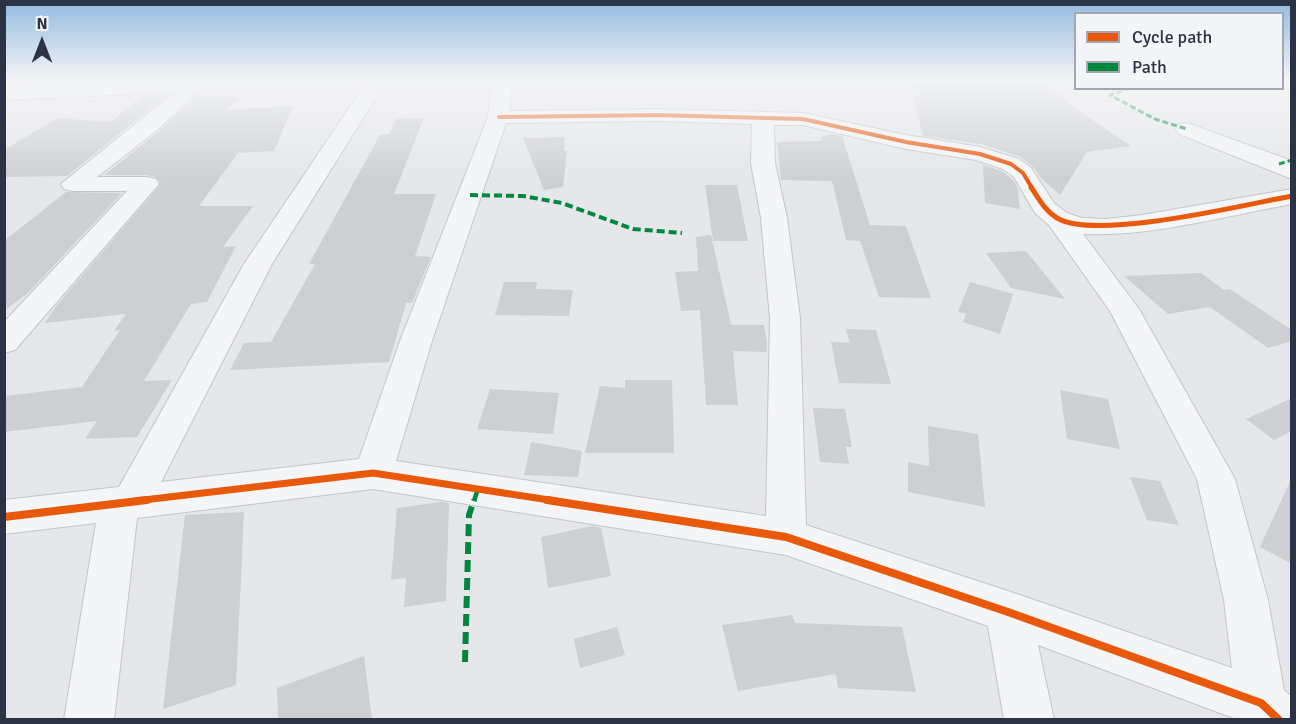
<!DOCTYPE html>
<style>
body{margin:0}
#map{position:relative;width:1296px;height:724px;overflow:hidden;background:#e5e7ea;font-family:Signika,sans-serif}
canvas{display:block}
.frame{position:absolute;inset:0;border:6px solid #2b3344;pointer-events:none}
.legend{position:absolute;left:1074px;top:12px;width:210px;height:78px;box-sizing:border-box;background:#f3f5f9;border:2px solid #a3a7b1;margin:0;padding:8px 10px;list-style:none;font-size:18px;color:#2b3344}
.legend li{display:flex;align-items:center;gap:12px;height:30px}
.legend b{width:30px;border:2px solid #a3a7b1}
.north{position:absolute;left:12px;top:12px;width:60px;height:60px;-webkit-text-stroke:4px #f3f5f9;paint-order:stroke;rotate:0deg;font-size:16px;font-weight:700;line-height:24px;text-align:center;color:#2b3344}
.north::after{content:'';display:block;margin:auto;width:21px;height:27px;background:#2b3344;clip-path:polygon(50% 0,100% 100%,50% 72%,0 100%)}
</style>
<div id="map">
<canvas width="1296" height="724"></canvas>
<div class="frame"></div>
<ul class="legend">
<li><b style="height:8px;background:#e8590c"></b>Cycle path</li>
<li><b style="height:8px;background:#00873e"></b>Path</li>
</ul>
<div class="north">N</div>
</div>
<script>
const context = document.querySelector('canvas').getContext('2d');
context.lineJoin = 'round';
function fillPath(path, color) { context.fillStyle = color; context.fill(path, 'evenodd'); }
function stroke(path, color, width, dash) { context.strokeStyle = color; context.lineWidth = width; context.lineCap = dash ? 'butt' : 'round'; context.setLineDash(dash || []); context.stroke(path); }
fillPath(new Path2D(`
 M909 80H1037L1043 85H1048L1073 107 1131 146 1087 152 1060 195 1041 178 1032 166 1020 157 981 144 923 136Z
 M141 97H165L67 176 4 177V150L58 118 111 122Z
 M196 97H240L227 110 293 106 274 151 238 153 199 206H253L223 247 236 246 207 302 191 304 144 381 172 380 137 437 85 439 97 421 4 432V396L82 387 120 330 114 331 126 314 45 323 56 306 161 184 156 177 147 175H104L158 132Z
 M424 118 394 194H436L415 256 431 257 412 303H406L389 362 230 370 244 343 271 342 315 264H309L380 135 389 134 396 119Z
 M832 134 842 136 870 225 906 226 931 298 879 297 860 241 846 240 832 181 781 180 777 142 822 141 821 137Z
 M565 137 564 151H567L563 187 544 190 523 138Z
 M983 165 1002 171 1012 179 1017 186 1020 209 985 203Z
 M705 185H737L748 241H713Z
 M66 192 122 193 28 293 4 311V241Z
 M711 235 731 325H764L767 343V352L733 351 738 405H706L700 310 681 311 675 272 698 271 696 237Z
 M1026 251 1065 299 1011 288 986 253Z
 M1201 273 1224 290 1230 289 1292 330V341L1268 348 1210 307 1168 314 1124 276Z
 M504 282H537L536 289 573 290 569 316 495 315Z
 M970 282 1013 294 1000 334 963 322 966 314 958 312Z
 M846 329 876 330 891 384 839 383 831 342 850 343Z
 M625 380H672L674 453H585L600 386 625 388Z
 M490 389 559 393 553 434 477 429Z
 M1060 390 1108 399 1120 449 1067 439Z
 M1292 398V431L1274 440 1246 419Z
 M813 408 845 409 852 447H846L849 464 820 462Z
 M928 426 978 434 985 507 908 492V462L929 466Z
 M531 442 582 451 578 477 524 475Z
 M1130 477 1160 481 1179 525 1147 520Z
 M1292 477V564L1260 547Z
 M441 502 449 503 446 601 404 607 406 578 391 580 397 508Z
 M244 512 236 685 163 709 185 515Z
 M592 526 601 528 611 576 548 588 541 537Z
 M792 615 795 623 902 627 916 692 838 688 836 674 738 691 722 625Z
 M617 627 625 655 580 668 574 639Z
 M364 656 372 720H278L277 688Z`), '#cdcfd2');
const minor = new Path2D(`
 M184 80H267L264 84 257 86 200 90 157 130 97 177H147L156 179 159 184 15 350 4 353V322L127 191H73L64 189 61 184 175 92 4 100V88Z
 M368 80H387L272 264 161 482 359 459 400 341 488 117 492 80H511L510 111 657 109 803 113 906 135 980 147 1019 159 1031 168 1054 203 1067 213 1082 218 1106 219 1142 215 1292 189V204C1225 216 1151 237 1083 234L1139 309 1235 479 1268 600 1284 690 1292 697V720H1239L1038 645 1054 720H1004L988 626 786 555 373 489 137 518 114 720H64L96 523 4 534V500L119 487 244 264ZM657 121 752 124 751 163 761 218 770 318 766 516 396 461 432 341 506 123ZM774 125H803L906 149 976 160 1003 169 1014 177 1035 213 1049 225 1110 311 1197 479 1224 600 1232 668 1008 591 806 525 800 318 787 218 775 163Z
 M1187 123 1287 159 1292 162V179L1179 134 1176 129 1179 124Z`);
stroke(minor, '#c3c5c8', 2);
fillPath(minor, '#f4f5f7');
stroke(new Path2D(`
 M1131 88 1110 95 1155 119 1187 129
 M1279 164 1292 160`), '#00873e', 3, [6, 3]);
stroke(new Path2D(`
 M470 195 523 196 562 203 633 229 682 233`), '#00873e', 4, [8, 4]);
stroke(new Path2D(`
 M474 501 478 489`), '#00873e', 4.5, [10, 4.5]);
stroke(new Path2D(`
 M465 662 469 515 474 500`), '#00873e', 6, [12, 6]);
stroke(new Path2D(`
 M499 117 657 115 803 119 906 142 980 154 1011 164 1023 173 1032 188`), '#e8590c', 4);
stroke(new Path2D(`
 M1031 187C1039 199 1045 211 1057 218 1096 241 1243 205 1292 196`), '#e8590c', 5);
stroke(new Path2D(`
 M135 501 373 473 556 501`), '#e8590c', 7);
stroke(new Path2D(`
 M547 500 786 537 1008 612 1261 703 1279 720
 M4 517 147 500`), '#e8590c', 8);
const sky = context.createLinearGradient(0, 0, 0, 181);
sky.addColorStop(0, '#93bae0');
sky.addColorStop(0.44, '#f3f4f6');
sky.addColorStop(1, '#f3f4f600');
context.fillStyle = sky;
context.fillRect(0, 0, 1296, 181);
</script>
